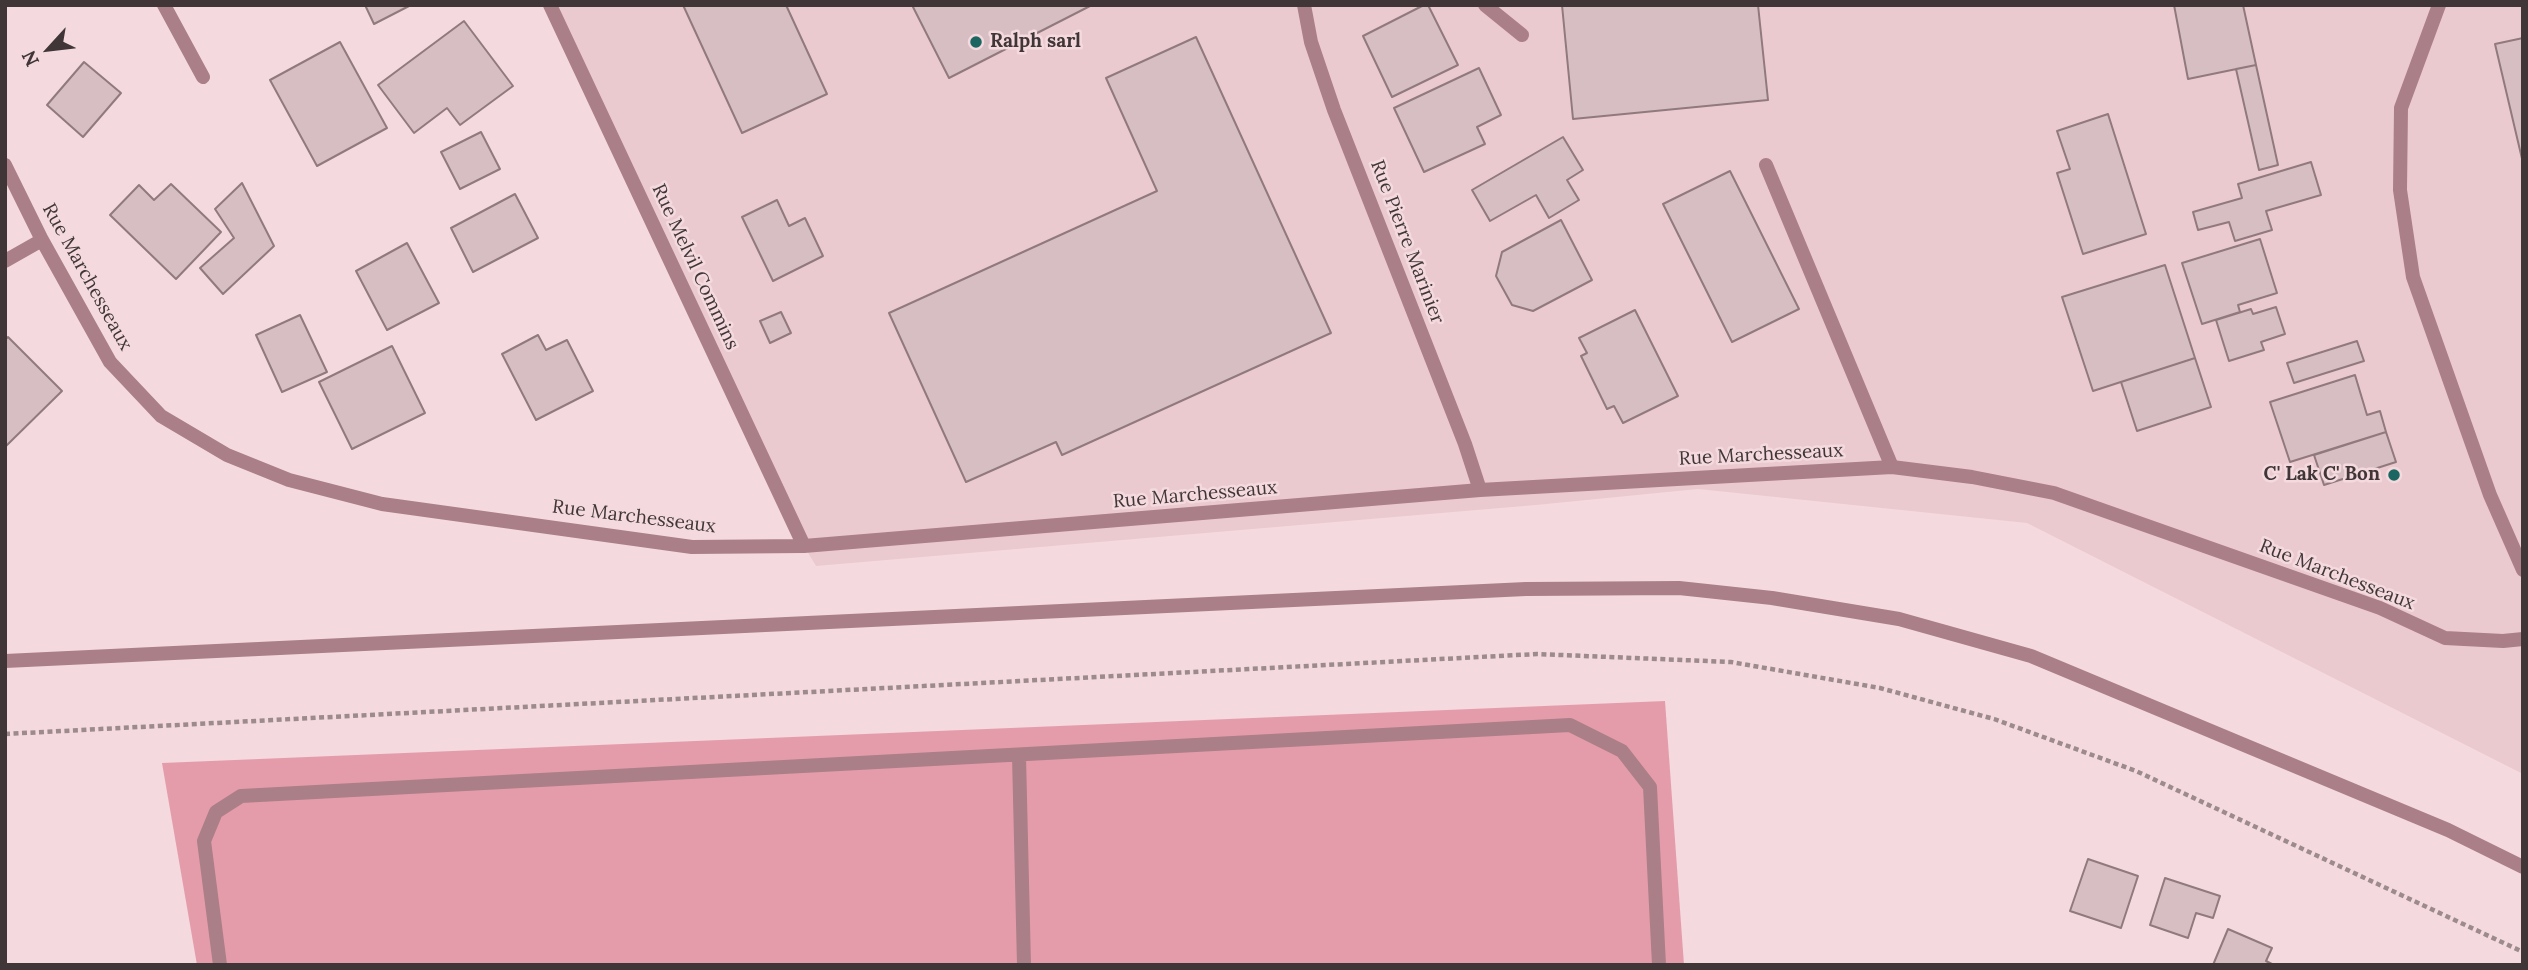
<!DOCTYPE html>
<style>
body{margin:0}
#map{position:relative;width:2528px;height:970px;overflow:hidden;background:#f4dade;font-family:Lora,serif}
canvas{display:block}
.frame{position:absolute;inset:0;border:7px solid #403638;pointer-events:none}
.north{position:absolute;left:14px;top:14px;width:70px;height:70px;-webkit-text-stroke:5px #f4dade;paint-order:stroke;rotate:243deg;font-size:19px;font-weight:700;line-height:28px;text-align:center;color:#403638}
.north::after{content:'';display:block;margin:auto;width:24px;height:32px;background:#403638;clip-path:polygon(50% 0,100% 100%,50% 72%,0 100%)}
</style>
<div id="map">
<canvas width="2528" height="970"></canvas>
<div class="frame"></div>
<div class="north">N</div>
</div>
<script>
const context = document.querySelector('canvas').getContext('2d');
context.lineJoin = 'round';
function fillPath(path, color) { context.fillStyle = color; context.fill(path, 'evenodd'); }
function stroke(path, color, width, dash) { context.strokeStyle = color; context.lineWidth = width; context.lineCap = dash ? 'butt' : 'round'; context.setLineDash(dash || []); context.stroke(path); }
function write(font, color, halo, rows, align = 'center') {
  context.font = font + ' Lora,serif'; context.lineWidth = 5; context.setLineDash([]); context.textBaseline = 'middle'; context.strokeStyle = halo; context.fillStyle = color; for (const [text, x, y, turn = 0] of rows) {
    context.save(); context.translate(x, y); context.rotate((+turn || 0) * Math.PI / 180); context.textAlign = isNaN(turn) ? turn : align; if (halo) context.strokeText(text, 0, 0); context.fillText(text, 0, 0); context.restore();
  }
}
fillPath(new Path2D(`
 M550 5H2523V774L2027 523 1698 489 1536 505 816 566 804 546Z`), '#ebcacf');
fillPath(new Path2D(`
 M1665 701 1684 965H197L162 763Z`), '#e59caa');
const building = new Path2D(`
 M365 5H411L374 24Z
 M683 5H786L827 94 742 133Z
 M912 5H1092L949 78Z
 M1424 5H1428L1458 65 1392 97 1363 36Z
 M1562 5H1758L1768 100 1573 119Z
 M2174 5H2243L2256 65 2188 79Z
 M464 21 513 86 460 125 447 108 414 133 378 85Z
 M1196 37 1331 333 1062 455 1056 442 966 482 889 313 1157 191 1106 78Z
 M2523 38V163L2495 44Z
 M340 42 387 128 317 166 270 80Z
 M84 62 121 93 83 137 47 105Z
 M2256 65 2278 165 2259 170 2236 69Z
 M1479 68 1501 115 1477 127 1485 144 1424 172 1394 108Z
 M2108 114 2146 234 2083 254 2057 173 2070 169 2057 131Z
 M481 132 500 169 460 189 441 152Z
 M1563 137 1583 170 1567 180 1579 200 1549 218 1536 195 1490 221 1472 190Z
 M2311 162 2321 195 2266 211 2272 230 2235 241 2229 222 2198 230 2193 212 2242 198 2238 184Z
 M1730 171 1799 309 1732 342 1663 204Z
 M242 183 274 246 223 294 200 268 234 238 215 209Z
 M171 184 221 232 176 279 110 215 139 185 154 200Z
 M515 194 538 238 473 272 451 228Z
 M777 200 789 226 805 218 823 256 773 281 742 217Z
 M1561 220 1592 280 1533 311 1512 305 1496 276 1502 252Z
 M2260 239 2277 293 2238 305 2240 312 2202 324 2182 263Z
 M407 243 439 303 387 330 356 271Z
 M2165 265 2195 358 2093 391 2062 297Z
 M2276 307 2285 334 2261 342 2264 350 2229 361 2216 320 2251 309 2253 314Z
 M1635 310 1678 396 1623 423 1614 406 1607 409 1581 356 1587 353 1579 338Z
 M781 312 791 333 770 343 760 321Z
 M300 315 327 372 282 392 256 335Z
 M538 335 546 350 567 340 593 391 536 420 502 354Z
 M8 337 62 391 5 447V340Z
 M2357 341 2364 361 2294 383 2287 363Z
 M392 346 425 413 352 449 319 382Z
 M2195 358 2211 407 2137 431 2121 382Z
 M2355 375 2367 415 2380 411 2386 432 2290 462 2270 402Z
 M2386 432 2396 462 2324 485 2314 455Z
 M2088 859 2138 876 2121 928 2070 911Z
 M2165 878 2220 896 2213 918 2196 913 2188 938 2150 925Z
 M2228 929 2272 948 2266 961 2274 965H2213Z`);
fillPath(building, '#d7bec2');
stroke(building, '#907a7d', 2);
stroke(new Path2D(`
 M5 734 1537 654 1731 662 1880 688 1994 719 2136 771 2523 952`), '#9c8a8d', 4.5, [5, 3.5]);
stroke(new Path2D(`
 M1485 5 1522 35
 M2439 5 2401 108 2400 190 2413 277 2490 495 2523 570
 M1766 165 1892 467
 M1019 756 1024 965
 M220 965 204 841 216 812 241 796 1570 725 1622 751 1650 787 1659 965`), '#ab7f87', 14);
stroke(new Path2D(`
 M164 5 203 77
 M550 5 804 546
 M1304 5 1311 42 1334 110 1465 444 1480 490
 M5 165 42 240 110 362 161 416 227 455 289 480 382 504 692 547 804 546 1480 490 1892 467 1972 477 2054 493 2380 608 2445 638 2503 641 2523 639
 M5 261 42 240`), '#ab7f87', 14);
stroke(new Path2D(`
 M5 661 1526 589 1679 588 1772 598 1899 619 2031 656 2448 830 2523 867`), '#ab7f87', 14);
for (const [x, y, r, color] of [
 [976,42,7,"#1b6660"],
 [2394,475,7,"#1b6660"]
]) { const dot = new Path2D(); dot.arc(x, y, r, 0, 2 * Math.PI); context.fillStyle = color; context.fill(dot); stroke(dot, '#f4dade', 2.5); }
write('bold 19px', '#403638', '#f4dade', [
 ["Ralph sarl",990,42],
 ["C' Lak C' Bon",2380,475,"right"]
], 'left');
write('19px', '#403638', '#f4dade', [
 ["Rue Pierre Marinier",1407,242,69],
 ["Rue Melvil Commins",695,267,65],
 ["Rue Marchesseaux",87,277,61],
 ["Rue Marchesseaux",1761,455,-3],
 ["Rue Marchesseaux",1195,495,-5],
 ["Rue Marchesseaux",634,517,7],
 ["Rue Marchesseaux",2337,575,21]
]);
</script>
